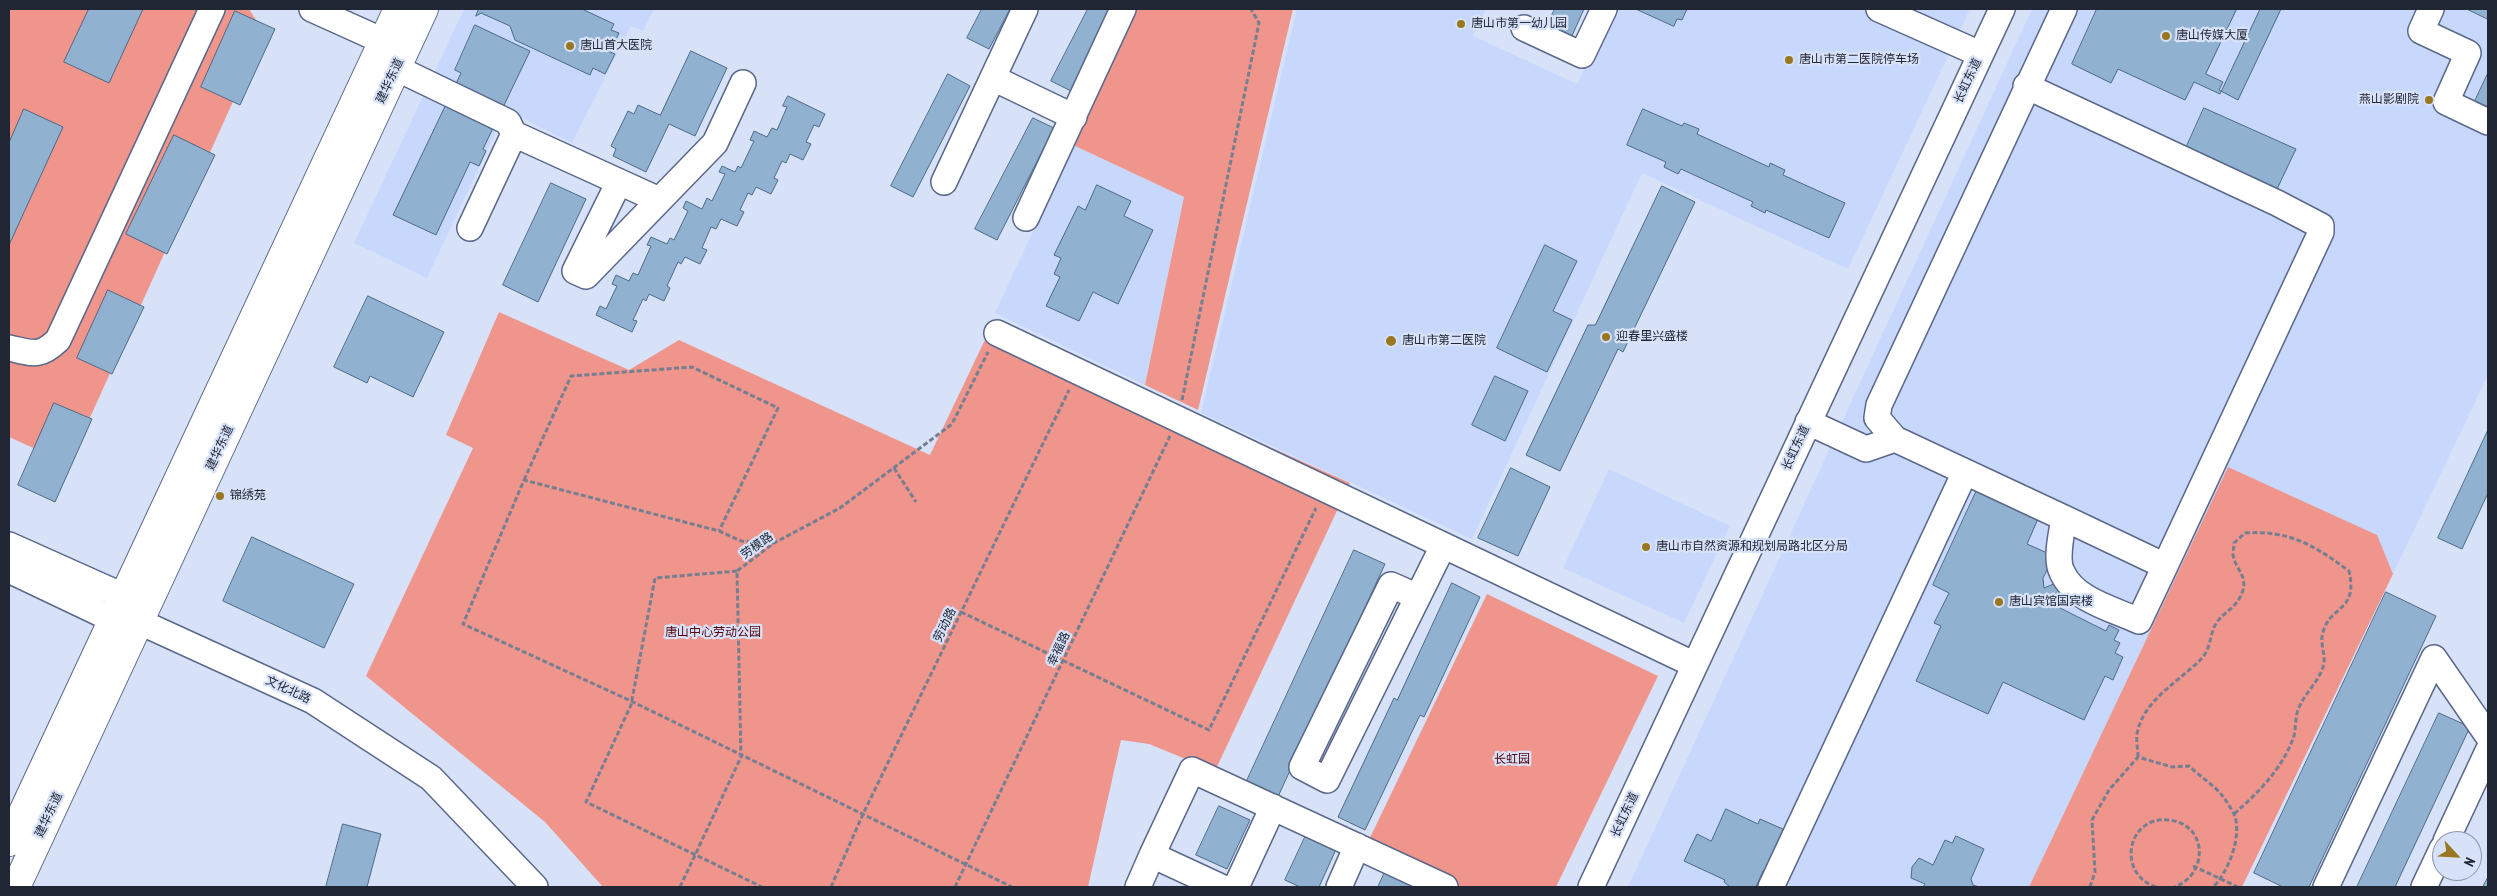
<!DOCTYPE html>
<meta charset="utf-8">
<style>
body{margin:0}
#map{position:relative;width:2497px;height:896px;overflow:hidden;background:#d7e2f9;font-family:"PT Sans Narrow",sans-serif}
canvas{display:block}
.frame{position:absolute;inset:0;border:10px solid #202634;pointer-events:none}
.north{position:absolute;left:2432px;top:831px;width:50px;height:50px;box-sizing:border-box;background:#d7e2f9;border:1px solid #8e97aa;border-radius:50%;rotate:115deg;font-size:14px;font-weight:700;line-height:20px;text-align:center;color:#202634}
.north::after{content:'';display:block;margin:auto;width:18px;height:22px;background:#997721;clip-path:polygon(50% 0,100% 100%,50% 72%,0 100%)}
</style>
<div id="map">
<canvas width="2497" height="896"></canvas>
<div class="frame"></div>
<div class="north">N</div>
</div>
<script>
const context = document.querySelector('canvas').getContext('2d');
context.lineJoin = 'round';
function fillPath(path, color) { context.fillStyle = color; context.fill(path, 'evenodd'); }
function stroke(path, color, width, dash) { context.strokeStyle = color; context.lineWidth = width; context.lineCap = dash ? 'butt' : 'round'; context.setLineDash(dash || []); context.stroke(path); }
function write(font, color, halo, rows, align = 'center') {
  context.font = font + ' "PT Sans Narrow","Noto Sans SC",sans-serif'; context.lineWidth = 4.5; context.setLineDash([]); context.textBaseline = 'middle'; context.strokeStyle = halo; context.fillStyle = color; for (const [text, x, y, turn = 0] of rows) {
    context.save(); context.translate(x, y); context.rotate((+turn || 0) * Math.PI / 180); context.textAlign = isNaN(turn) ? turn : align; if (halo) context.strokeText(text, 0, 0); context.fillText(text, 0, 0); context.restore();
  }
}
fillPath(new Path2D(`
 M464 9H654L643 31 631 26 572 143 506 110 427 278 354 243Z
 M1297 9H1486L1473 36 1577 84 1613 9H1970L1848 269 1642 173 1472 539 1201 413Z
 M2032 9H2488V375L2393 574 2376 535 2228 467 2029 887H1628Z
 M1073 145 1184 197 1145 385 995 313Z
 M1609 469 1730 526 1684 623 1563 568Z`), '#c8d8fc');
fillPath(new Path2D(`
 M9 9H249L264 33 69 464 9 437Z
 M1136 9H1293L1198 410 1145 385 1184 197 1073 145Z
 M499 312 629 370 679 340 930 455 993 323 1350 483 1215 771 1149 744 1121 740 1088 887H603L545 822 366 676 473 448 446 435Z
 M2228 467 2377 535 2393 574 2242 887H2029Z
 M1487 594 1658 676 1556 887H1457L1367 844Z`), '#ef958c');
const building = new Path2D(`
 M89 9H143L109 83 64 62Z
 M479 9H582L614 24 611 30 619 33 610 52 615 54 605 74 593 68 590 75 515 40 510 26 481 13 476 16Z
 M982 9H1010L989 49 967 38Z
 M1088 9H1116L1073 92 1051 81Z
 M1555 9H1584L1571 38 1546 27Z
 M1636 9H1687L1682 20 1677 19 1674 26Z
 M2097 9H2260L2220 94 2194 82 2185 100 2118 69 2111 83 2072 64Z
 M2237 9H2281L2238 100 2219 90 2223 82 2206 74Z
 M2467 9H2488V19Z
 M235 11 275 29 240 105 201 87Z
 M475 25 530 51 483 149 486 151 479 166 470 162 436 235 393 215 461 73 455 70Z
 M691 51 727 68 695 136 669 124 646 172 613 156 616 149 611 146 628 111 634 114 638 105 660 115Z
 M2488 73V107L2475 101Z
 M948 74 970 86 913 197 891 186Z
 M788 96 825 114 819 127 814 125 806 142 811 144 803 160 790 154 786 163 782 161 774 178 778 180 771 194 756 187 752 195 748 193 740 210 744 212 737 226 721 219 716 229 711 227 702 248 707 250 700 264 685 257 681 264 678 262 667 286 670 288 664 301 649 294 646 301 643 299 633 320 637 321 632 332 596 315 600 306 606 309 617 286 612 284 616 275 629 281 633 273 638 275 651 246 647 245 651 237 667 244 670 238 674 240 688 211 683 208 686 201 702 209 707 198 712 201 725 174 719 172 722 166 735 172 738 166 741 168 754 141 750 140 754 131 767 137 772 128 777 130 787 107 783 106Z
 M2204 108 2296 149 2277 189 2186 148Z
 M24 109 63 127 9 245V143Z
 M1643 109 1682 126 1684 123 1699 129 1697 134 1769 167 1770 163 1785 170 1783 175 1845 203 1829 238 1766 210 1765 213 1751 206 1753 202 1681 169 1678 174 1664 167 1666 162 1627 145Z
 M1033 118 1054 128 997 240 975 229Z
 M174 135 215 155 167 254 126 234Z
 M551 183 586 199 538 302 503 285Z
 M1097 185 1131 201 1124 216 1153 230 1118 304 1093 292 1079 321 1046 306 1060 277 1054 274 1061 258 1054 255 1078 206 1085 210Z
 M1662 186 1695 202 1623 352 1618 349 1560 471 1526 455 1588 325H1595Z
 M1545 245 1577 261 1553 311 1572 320 1547 372 1497 348Z
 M108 290 144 307 112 374 77 358Z
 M368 296 444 332 413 397 370 376 367 383 334 367Z
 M1495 376 1528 391 1505 441 1472 425Z
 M54 403 92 419 55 502 18 485Z
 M2488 430V493L2462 549 2438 538Z
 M1511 468 1550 487 1518 556 1478 538Z
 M1977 490 2038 519 2027 544 2054 556 2043 578 2044 588 2061 581 2067 593 2052 599 2054 605 2106 631 2109 625 2119 630 2114 640 2120 643 2115 653 2123 657 2113 680 2105 676 2084 720 2003 682 1988 714 1916 681 1941 626 1934 623 1949 593 1933 585Z
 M252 537 354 584 324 648 223 601Z
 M1354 550 1385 564 1276 801 1244 787Z
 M1452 583 1480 597 1424 717 1420 715 1365 830 1338 817 1394 698 1397 700Z
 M2386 592 2436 616 2309 887H2283L2254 873Z
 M2439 713 2470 727 2395 887H2357Z
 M1219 806 1250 820 1227 869 1196 855Z
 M1726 809 1758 824 1760 819 1785 830 1780 879 1763 871 1756 887H1730L1724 882 1725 880 1684 861 1697 834 1711 841Z
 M343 824 381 834 367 887H326Z
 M1308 831 1338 845 1319 887H1300L1285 880Z
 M1956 836 1984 849 1971 879 1973 885 1979 887H1923L1925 884 1911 878 1912 867 1919 858 1933 865 1945 840 1952 843Z
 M1386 870 1417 884 1415 887H1378Z
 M2488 877V887H2483Z`);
fillPath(building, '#90b1cf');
stroke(building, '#4c6a86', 1);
const minor = new Path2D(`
 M312 9 383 41
 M1879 9 1980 54
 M2064 9 1879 405 1877 418 1895 439 2064 518
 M2431 9 2421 31 2468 53 2446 102 2488 122
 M1524 28 1582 55 1604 9
 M396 68 508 122 514 134 470 228
 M993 78 1074 117
 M2026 86 2277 203 2321 226V232L2165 566 2139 621C2113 609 2074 600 2062 572 2055 559 2062 532 2064 518L2165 566
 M514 134 659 200
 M619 182 575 271 586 276 715 143 743 83
 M944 182 1025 9
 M1026 218 1123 9
 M997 333 1695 665
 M9 348C33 353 39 358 58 340L212 9
 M1808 422 1866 449 1895 439
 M9 545 123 596 140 622 313 701 431 778 535 887
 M9 570 112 619 133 621
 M1416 596 1391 585 1302 767 1327 780 1443 546
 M2446 841 2488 751
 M1152 855 1192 770 1445 887
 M1138 887 1152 855 1221 887
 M1236 887 1273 807
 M1339 887 1357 846
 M1591 887 2002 9
 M1771 887 1965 472
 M2326 887 2434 658 2488 736
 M2424 887 2442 849`);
const major = new Path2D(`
 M9 842 398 9
 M16 887 424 9`);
stroke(minor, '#5a688a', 28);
stroke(major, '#5a688a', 30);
stroke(new Path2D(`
 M1182 400 1259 23 1251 9
 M894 468 916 502
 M524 480 571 376 692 367 778 408 719 531
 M774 543 741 541 719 531 524 480 463 624 631 701 1012 887
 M737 571 655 578 631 705 586 802 762 887
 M961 612 1209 730 1316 508
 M2138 757C2138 750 2136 741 2137 734 2143 699 2181 681 2203 657 2211 647 2210 632 2217 622 2226 610 2238 607 2243 590 2247 575 2235 568 2233 555 2233 551 2234 547 2234 543L2245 533C2289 530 2314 545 2349 571 2359 614 2327 604 2322 637 2321 645 2325 655 2324 663 2321 680 2304 693 2298 710 2295 718 2296 728 2294 736 2283 768 2258 793 2234 814
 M2193 866 2238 887
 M680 887 741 757 737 571 774 543 840 508 952 424 988 352
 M831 887 863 814 1069 390
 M955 887 1170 436
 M2090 887 2095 872 2092 820 2109 790 2138 757 2172 767 2189 766C2199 776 2216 786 2224 798 2227 802 2232 810 2234 814 2243 835 2228 873 2213 887
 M2156 887C2116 874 2127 815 2169 820 2208 824 2209 875 2174 887`), '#767f91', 3, [5, 2.5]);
stroke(minor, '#fff', 25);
stroke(major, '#fff', 28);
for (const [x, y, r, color] of [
 [1461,24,5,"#997721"],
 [2166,36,5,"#997721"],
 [570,46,5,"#997721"],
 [1789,60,5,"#997721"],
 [2429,100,5,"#997721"],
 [1606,337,5,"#997721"],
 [1391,341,6,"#997721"],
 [220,496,5,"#997721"],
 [1646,547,5,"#997721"],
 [1999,602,5,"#997721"]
]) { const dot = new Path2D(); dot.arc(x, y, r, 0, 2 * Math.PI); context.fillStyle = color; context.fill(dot); stroke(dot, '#d7e2f9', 2); }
write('12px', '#202634', '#d7e2f9', [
 ["唐山市第一幼儿园",1471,24],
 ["唐山传媒大厦",2176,36],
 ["唐山首大医院",580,46],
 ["唐山市第二医院停车场",1799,60],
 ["燕山影剧院",2419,100,"right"],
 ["迎春里兴盛楼",1616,337],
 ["唐山市第二医院",1402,341],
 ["锦绣苑",230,496],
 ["唐山市自然资源和规划局路北区分局",1656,547],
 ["唐山宾馆国宾楼",2009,602]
], 'left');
write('12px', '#202634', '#d7e2f9', [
 ["建华东道",390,81,-65],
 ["长虹东道",1968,81,-65],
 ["建华东道",220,448,-65],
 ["长虹东道",1796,448,-65],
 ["劳模路",757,546,-35],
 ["劳动路",945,625,-64],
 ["幸福路",1059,649,-65],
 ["文化北路",288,690,25],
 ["建华东道",49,815,-65],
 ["长虹东道",1625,815,-65]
]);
write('12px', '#540207', '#d7e2f9', [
 ["唐山中心劳动公园",713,633],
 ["长虹园",1512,760]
]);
</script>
